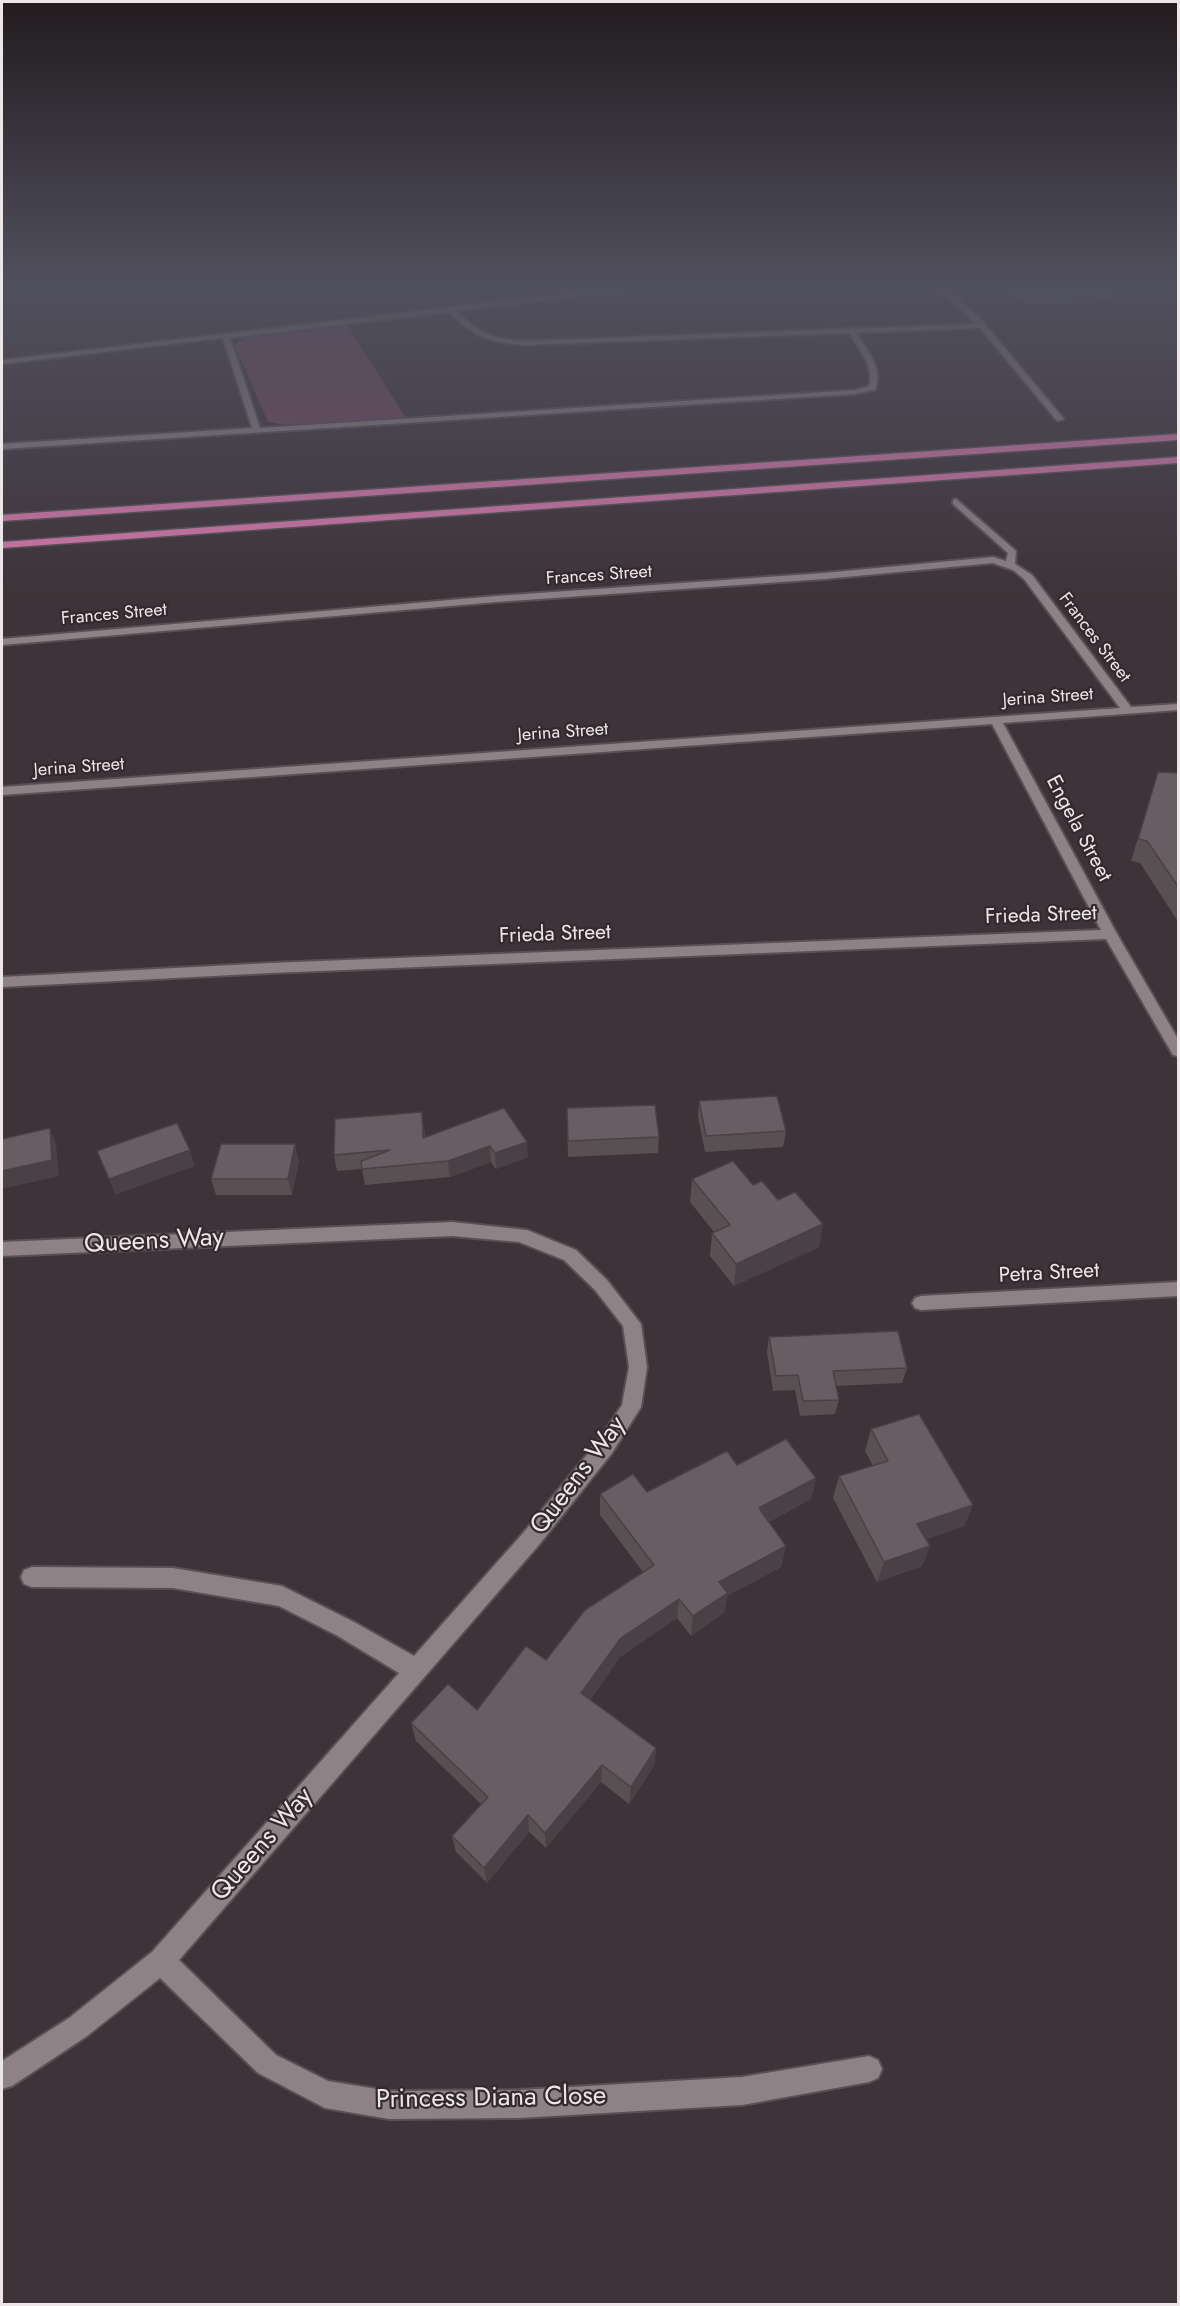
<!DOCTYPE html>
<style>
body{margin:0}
#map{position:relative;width:1180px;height:2306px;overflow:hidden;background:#3d3338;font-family:Jost,sans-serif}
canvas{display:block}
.frame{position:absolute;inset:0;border:3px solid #ede6e9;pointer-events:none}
</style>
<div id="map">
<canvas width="1180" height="2306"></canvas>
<div class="frame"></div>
</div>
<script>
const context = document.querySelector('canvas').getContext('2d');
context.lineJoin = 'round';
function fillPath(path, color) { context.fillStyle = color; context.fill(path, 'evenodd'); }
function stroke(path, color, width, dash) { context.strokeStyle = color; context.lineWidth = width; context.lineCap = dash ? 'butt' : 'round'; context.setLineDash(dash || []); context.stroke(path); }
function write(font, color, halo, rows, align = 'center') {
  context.font = font + ' Jost,sans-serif'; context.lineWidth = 4.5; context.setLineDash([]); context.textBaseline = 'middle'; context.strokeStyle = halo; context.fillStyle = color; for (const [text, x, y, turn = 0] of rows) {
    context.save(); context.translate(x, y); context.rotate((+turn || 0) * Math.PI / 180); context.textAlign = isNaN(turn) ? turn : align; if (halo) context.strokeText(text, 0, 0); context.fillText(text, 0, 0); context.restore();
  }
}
fillPath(new Path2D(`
 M348 326 405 417 286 425 268 422 235 346 238 341 245 338Z`), '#72455d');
const minor = new Path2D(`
 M616 288H639L456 311C480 334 492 339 525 341L976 324 938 288H945L979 317 1064 419 1057 421 980 328 856 333C867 350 884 369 875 390L855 394 2 449V444L252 428 223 338 2 364V360ZM449 312C475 337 489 343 525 345L849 333C859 349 875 367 869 386L855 390 260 428 230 338Z
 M956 499 1016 551 1015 564 1032 575 1131 707 1178 704V710L1003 723 1117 934 1178 1039V1056L1173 1055 1106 939 271 973 2 987V977L271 963 1101 930 992 724 2 795V787L1120 708 1024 579 1013 570 993 563 824 579 496 602 2 645V639L496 596 824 573 993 557 1006 561 1008 553 953 504V500Z
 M452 1222 527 1230 576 1250 607 1280 641 1324 647 1367 641 1407 612 1453 538 1546 179 1960 276 2055 328 2081 389 2091 519 2090 742 2077 869 2056 878 2060 882 2069 878 2078 869 2082 742 2105 519 2118 389 2119 325 2108 258 2073 160 1978 87 2036 12 2086 2 2089V2061L69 2018 152 1952 399 1673 338 1636 279 1606 173 1588 32 1587 24 1584 21 1577 24 1570 32 1567 173 1568 282 1586 354 1622 414 1656 524 1532 598 1441 622 1405 629 1367 623 1326 595 1290 564 1260 519 1242 452 1236 2 1256V1242Z
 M1178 1282V1296L921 1310 915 1308 912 1303 915 1298 921 1296Z`);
const motorway = new Path2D(`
 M1178 434V440L2 521V515Z
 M1178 457V463L2 548V542Z`);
stroke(minor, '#585054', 4);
stroke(motorway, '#585054', 3);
fillPath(minor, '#8e8287');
fillPath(motorway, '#dc7aae');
fillPath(new Path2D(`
 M998 288H1116L1113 301 1030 305Z
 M1158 772 1179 773V923L1140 863 1131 861Z
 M699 1101 786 1131 783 1147 705 1152 698 1117Z
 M504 1108 528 1157 496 1169 491 1162 450 1177 365 1185 362 1169 337 1171 334 1155 424 1128 425 1137Z
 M567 1108 659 1137 658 1153 568 1157Z
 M299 1160 292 1195H216L211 1179Z
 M692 1179 753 1185 778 1200 823 1224 819 1247 734 1286 710 1256 712 1233 714 1232 690 1202Z
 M769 1337 907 1368 902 1383 836 1386 839 1400 835 1414 800 1416 795 1390 773 1391 767 1352Z
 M871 1429 973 1505 964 1526 926 1539 930 1546 922 1566 877 1582 833 1498 839 1476 873 1466 865 1451Z
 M737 1465 816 1478 811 1499 769 1522 786 1546 781 1567 727 1596 724 1613 691 1636 677 1618 620 1657 590 1700 656 1748 654 1766 629 1804 601 1782 546 1848 529 1832 487 1883 456 1852 452 1836 481 1804 416 1741 411 1723 477 1710 546 1660 643 1572 600 1515V1494L647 1492Z`), '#595054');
fillPath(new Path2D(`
 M422 1112 424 1128 425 1154 423 1138Z
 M50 1128 56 1144 59 1176 2 1189V1171Z
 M527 1142 528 1157 496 1169 495 1153Z
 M295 1144 299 1160 292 1195 288 1179Z
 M490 1146 491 1162 450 1177 448 1161Z
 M190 1150 195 1166 115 1195 109 1179Z
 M823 1224 819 1247 734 1286 736 1264Z
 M816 1478 811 1499 755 1529 759 1508Z
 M973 1505 964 1526 910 1545 917 1524Z
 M786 1546 781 1567 727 1596 724 1613 691 1636 693 1616 719 1582Z
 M930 1546 922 1566 877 1582 884 1562Z
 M679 1599 677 1618 620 1657 581 1712V1693L621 1638Z
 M656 1748 654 1766 629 1804 631 1787Z
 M602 1765 601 1782 546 1848 545 1833Z
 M528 1815 529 1832 487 1883 484 1868Z`), '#494145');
const building = new Path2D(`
 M1158 772 1179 773V888L1147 841 1138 839Z
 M777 1096 786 1131 706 1136 699 1101Z
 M655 1105 659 1137 568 1141 567 1108Z
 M504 1108 527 1142 495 1153 490 1146 448 1161 362 1169 361 1161 390 1150 334 1155 335 1119 422 1112 423 1138Z
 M177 1123 190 1150 109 1179 97 1151Z
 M50 1128 52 1160 2 1171V1139Z
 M221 1144H295L288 1179H211Z
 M733 1161 753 1185 762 1181 778 1200 795 1192 823 1224 736 1264 712 1233 730 1225 692 1179Z
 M898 1331 907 1368 833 1371 839 1400 803 1401 798 1375 776 1376 769 1337Z
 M919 1414 973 1505 917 1524 930 1546 884 1562 839 1476 888 1461 871 1429Z
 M786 1439 816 1478 759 1508 786 1546 719 1582 728 1593 693 1616 679 1599 621 1638 581 1693 656 1748 631 1787 602 1765 545 1833 528 1815 484 1868 452 1836 488 1797 411 1723 448 1684 477 1710 526 1646 546 1660 585 1610 654 1565 600 1494 633 1474 647 1492 727 1451 737 1465Z`);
fillPath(building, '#685d62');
stroke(building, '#494145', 1.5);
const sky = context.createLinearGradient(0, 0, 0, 611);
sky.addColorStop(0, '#221c1f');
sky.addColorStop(0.47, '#51505e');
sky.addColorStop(1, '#51505e00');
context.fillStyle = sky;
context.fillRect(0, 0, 1180, 611);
write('18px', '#ede6e9', '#33292e', [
 ["Frances Street",599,576,-4],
 ["Frances Street",114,615,-5],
 ["Frances Street",1094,638,53],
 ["Jerina Street",1048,698,-4],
 ["Jerina Street",563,733,-4],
 ["Jerina Street",79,768,-4]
]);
write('21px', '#ede6e9', '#33292e', [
 ["Engela Street",1078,829,62],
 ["Frieda Street",1041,916,-2],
 ["Frieda Street",555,935,-2],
 ["Petra Street",1049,1274,-3]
]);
write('26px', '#ede6e9', '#33292e', [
 ["Queens Way",154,1242,-3],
 ["Queens Way",579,1476,-53],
 ["Queens Way",263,1845,-49],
 ["Princess Diana Close",491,2099,-1]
]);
</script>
